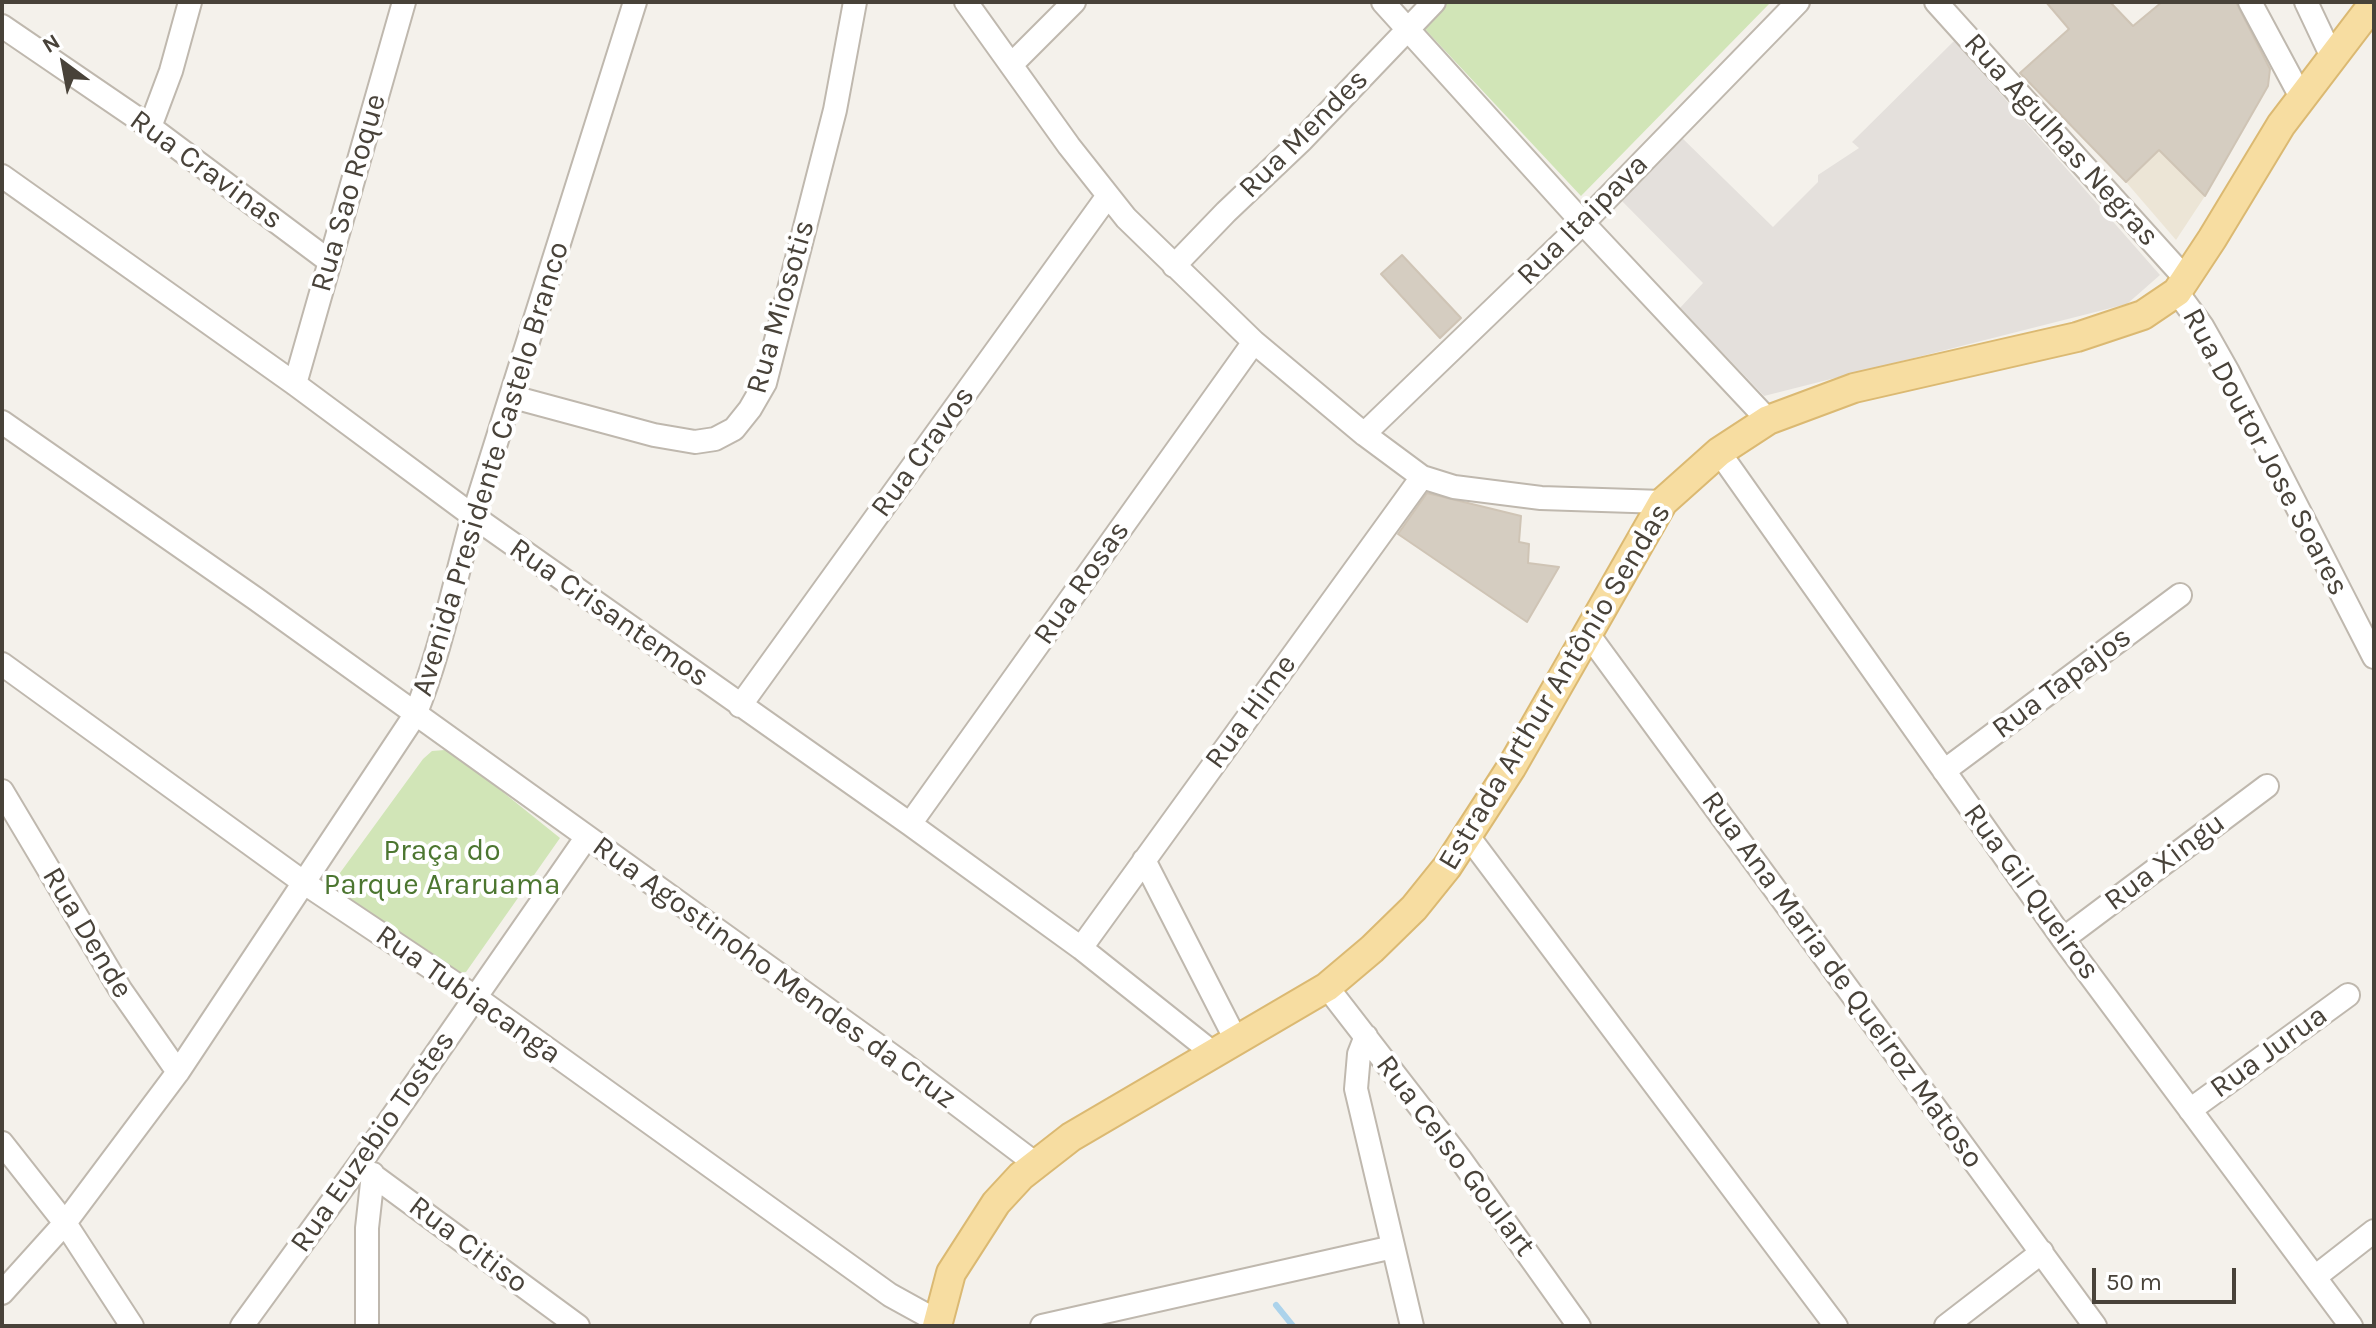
<!DOCTYPE html>
<meta charset="utf-8">
<style>
body{margin:0}
#map{position:relative;width:2376px;height:1328px;overflow:hidden;background:#f4f1eb;font-family:Karla,sans-serif}
canvas{display:block}
.frame{position:absolute;inset:0;border:4px solid #484239;pointer-events:none}
.north{position:absolute;left:24px;top:24px;width:80px;height:80px;-webkit-text-stroke:6px #fff;paint-order:stroke;rotate:328deg;font-size:22px;font-weight:700;line-height:32px;text-align:center;color:#484239}
.north::after{content:'';display:block;margin:auto;width:28px;height:36px;background:#484239;clip-path:polygon(50% 0,100% 100%,50% 72%,0 100%)}
.scale{position:absolute;left:2092px;top:1268px;width:144px;height:36px;box-sizing:border-box;border:4px solid #484239;border-top:0;padding-left:10px;font-size:24px;line-height:28px;white-space:nowrap;color:#484239;-webkit-text-stroke:6px #fff;paint-order:stroke}
</style>
<div id="map">
<canvas width="2376" height="1328"></canvas>
<div class="frame"></div>
<div class="north">N</div>
<div class="scale">50 m</div>
</div>
<script>
const context = document.querySelector('canvas').getContext('2d');
context.lineJoin = 'round';
function fillPath(path, color) { context.fillStyle = color; context.fill(path, 'evenodd'); }
function stroke(path, color, width, dash) { context.strokeStyle = color; context.lineWidth = width; context.lineCap = dash ? 'butt' : 'round'; context.setLineDash(dash || []); context.stroke(path); }
function write(font, color, halo, rows, align = 'center') {
  context.font = font + ' Karla,sans-serif'; context.lineWidth = 8; context.setLineDash([]); context.textBaseline = 'middle'; context.strokeStyle = halo; context.fillStyle = color; for (const [text, x, y, turn = 0] of rows) {
    context.save(); context.translate(x, y); context.rotate((+turn || 0) * Math.PI / 180); context.textAlign = isNaN(turn) ? turn : align; if (halo) context.strokeText(text, 0, 0); context.fillText(text, 0, 0); context.restore();
  }
}
fillPath(new Path2D(`
 M1954 41 2160 275 2127 304 1764 396 1680 308 1703 283 1617 196 1678 134 1773 227 1818 182V175L1859 148 1852 142Z`), '#e4e0dc');
fillPath(new Path2D(`
 M2159 150 2205 196 2176 240 2126 182Z`), '#ece5d6');
fillPath(new Path2D(`
 M1444 2H1771L1581 196 1421 25Z
 M445 750 458 756 560 838 466 972 453 973 329 888 423 759 432 751Z`), '#d1e5b7');
stroke(new Path2D(`
 M1276 1305 1293 1326`), '#acd3eb', 6);
const building = new Path2D(`
 M2046 2H2110L2133 26 2162 2H2236L2270 69 2268 86 2205 196 2159 150 2126 182 2020 73 2069 29Z
 M1402 255 1461 318 1440 338 1381 274Z
 M1427 493 1521 516 1519 542 1529 544 1528 563 1559 567 1527 622 1398 534Z`);
fillPath(building, '#d5cdc1');
stroke(building, '#cfc4b5', 2);
const minor = new Path2D(`
 M966 2 1069 146 1126 218 1254 342 1364 434 1422 477 1454 487 1541 498 1663 502
 M1383 2 1583 223 1768 420
 M1936 2 2185 278
 M2250 2 2301 97
 M2306 2 2332 57
 M2 26 150 127 329 261
 M1011 65 1074 2
 M150 127 171 71 190 2
 M2 176 295 384 473 516 910 824 1081 948 1213 1053
 M1174 266 1226 212 1302 140 1434 2
 M2177 292 2202 326 2228 372 2374 657
 M295 384 404 2
 M513 397 654 435 695 442 715 439 734 429 750 409 765 383 835 110 855 2
 M2 422 256 599 905 1065 1036 1164
 M1364 434 1583 223 1798 2
 M1719 452 2063 939 2351 1326
 M1588 634 2095 1326
 M2 664 303 882 475 997 890 1295 937 1321
 M740 706 1107 197
 M1944 771 2180 595
 M2 791 120 989 178 1072
 M910 824 1254 342
 M1468 836 1836 1326
 M1144 860 1236 1040
 M2063 939 2267 786
 M1081 948 1422 477
 M1327 987 1461 1160 1579 1326
 M1366 1036 1359 1054 1356 1089 1412 1326
 M2190 1110 2348 995
 M2 1143 65 1223 132 1326
 M359 1165 578 1326
 M2315 1277 2374 1231
 M2 1293 65 1223 178 1072 415 715C441 651 454 583 473 516L635 2
 M242 1326 359 1165 586 838
 M367 1326V1228L373 1174
 M1042 1326 1393 1247
 M1946 1326 2042 1252`);
const major = new Path2D(`
 M937 1326 951 1273 996 1203 1021 1176 1071 1137 1327 987 1372 949 1414 908 1447 867 1511 768 1663 502 1719 452 1768 420 1854 388 2077 337 2143 315 2177 292 2212 239 2281 125 2374 3`);
stroke(minor, '#bfb8ae', 26);
stroke(major, '#dbb972', 32);
stroke(minor, '#fff', 22);
stroke(major, '#f7dda1', 28);
write('30px', '#484239', '#fff', [
 ["Rua Mendes",1304,134,-45],
 ["Rua Agulhas Negras",2061,140,48],
 ["Rua Cravinas",206,170,36],
 ["Rua Sao Roque",349,193,-74],
 ["Rua Itaipava",1583,220,-45],
 ["Rua Miosotis",781,307,-74],
 ["Rua Cravos",923,452,-54],
 ["Rua Doutor Jose Soares",2265,452,62],
 ["Avenida Presidente Castelo Branco",491,469,-73],
 ["Rua Rosas",1082,583,-55],
 ["Rua Crisantemos",609,613,35],
 ["Rua Tapajos",2062,683,-37],
 ["Estrada Arthur Antônio Sendas",1555,687,-59],
 ["Rua Hime",1251,712,-54],
 ["Rua Xingu",2165,862,-37],
 ["Rua Gil Queiros",2031,892,54],
 ["Rua Dende",87,933,59],
 ["Rua Agostinoho Mendes da Cruz",774,973,36],
 ["Rua Ana Maria de Queiroz Matoso",1842,980,54],
 ["Rua Tubiacanga",468,995,35],
 ["Rua Jurua",2269,1052,-36],
 ["Rua Euzebio Tostes",373,1142,-55],
 ["Rua Celso Goulart",1455,1156,53],
 ["Rua Citiso",468,1245,37]
]);
write('30px', '#4c7630', '#fff', [
 ["Praça do",442,851],
 ["Parque Araruama",442,885]
]);
</script>
